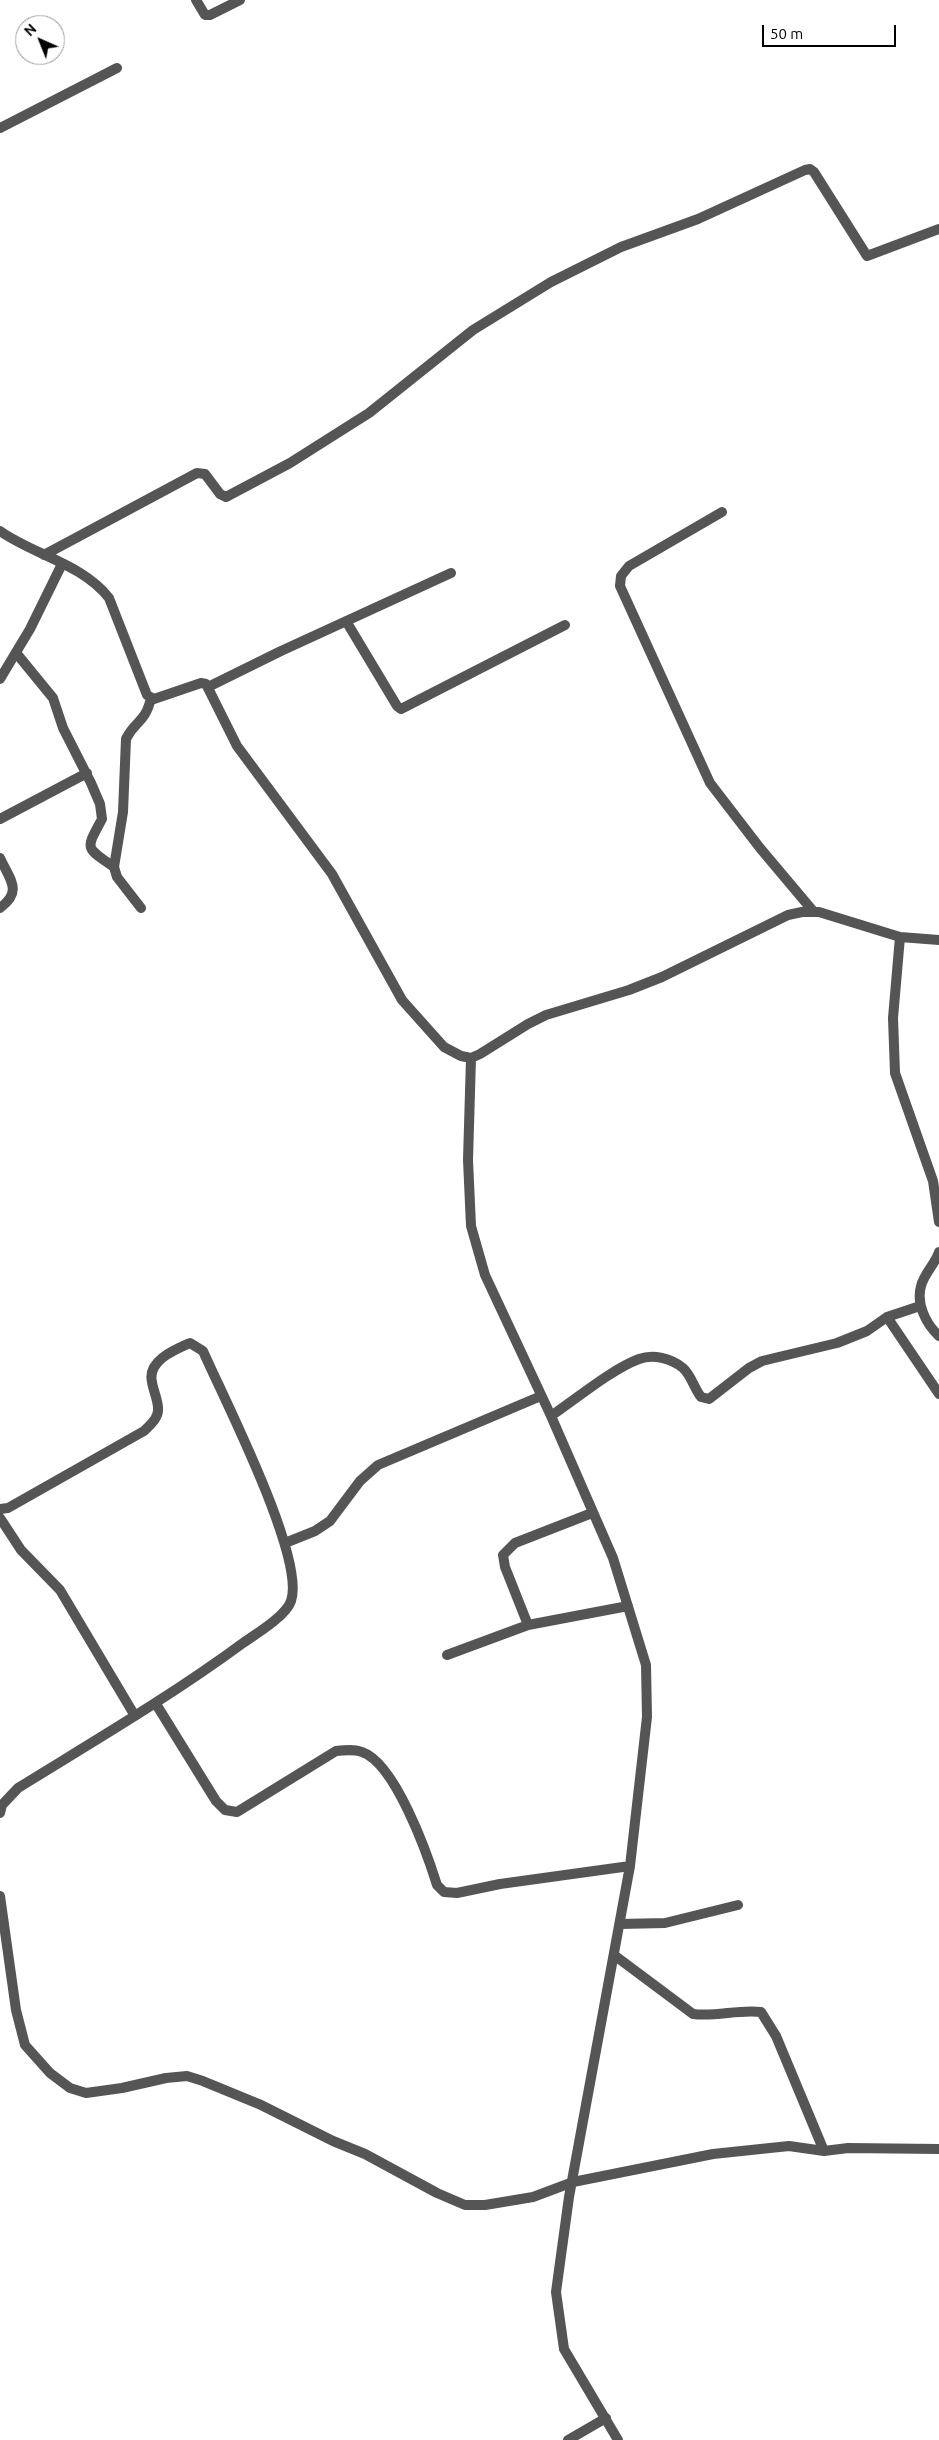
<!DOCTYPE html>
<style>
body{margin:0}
#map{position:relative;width:939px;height:2440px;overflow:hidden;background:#fff;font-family:Ubuntu,sans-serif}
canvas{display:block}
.north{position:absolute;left:15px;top:15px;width:50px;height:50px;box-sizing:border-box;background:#fff;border:1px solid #999;border-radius:50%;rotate:316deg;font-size:14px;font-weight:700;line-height:20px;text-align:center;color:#000}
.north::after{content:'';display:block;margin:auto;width:18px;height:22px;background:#000;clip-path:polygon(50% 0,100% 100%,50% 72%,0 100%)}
.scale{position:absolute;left:762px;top:25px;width:134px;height:22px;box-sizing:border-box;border:2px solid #000;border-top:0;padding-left:6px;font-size:15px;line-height:18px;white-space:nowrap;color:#000;-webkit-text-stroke:4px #fff;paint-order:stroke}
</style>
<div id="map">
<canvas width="939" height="2440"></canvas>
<div class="north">N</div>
<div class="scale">50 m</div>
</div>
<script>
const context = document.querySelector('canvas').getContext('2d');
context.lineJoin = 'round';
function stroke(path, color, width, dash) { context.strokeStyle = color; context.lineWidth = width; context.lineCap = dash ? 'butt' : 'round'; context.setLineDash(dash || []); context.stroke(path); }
stroke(new Path2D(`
 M196 0 205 15H210L240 0
 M0 128 117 68
 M722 512 629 566 621 576 620 586 710 783 760 848 813 911
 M0 531C34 555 83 564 109 598L147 695 154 699 201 683 206 684 237 746 332 874 402 1000 444 1047 461 1056 471 1058 480 1054 528 1024 546 1015 629 990 662 977 788 915 802 912H819L900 937 939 940
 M44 555 197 473 205 474 220 494 226 497 290 463 369 413 473 330 551 282 621 247 698 219 805 170 810 169 814 172 867 256 939 229
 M346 621 397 706 401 709 565 625
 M17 654 53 698 63 728 91 783 100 804 102 819C86 849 84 847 114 867
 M208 687 281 651 451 573
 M0 819 87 773
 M0 858C10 880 23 891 0 908
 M141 908 117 877 114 867 123 812 126 739C135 720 145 724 151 698
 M900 937 893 1018 895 1073 933 1181 939 1222
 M471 1058 468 1160 471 1226 485 1275 551 1416 613 1558 646 1665 647 1717 630 1866 569 2197 556 2292 564 2349 618 2440
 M939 1252C935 1264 924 1274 921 1286 916 1304 926 1324 939 1336
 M887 1317 939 1394
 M551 1416C576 1399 612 1369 639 1359 653 1354 671 1358 683 1368 691 1375 694 1388 701 1397L709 1399 749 1368 762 1361 837 1343 867 1331 887 1317 920 1306
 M0 1509 8 1508 144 1431C150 1425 159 1418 158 1408 158 1400 153 1390 152 1382 147 1361 174 1350 190 1343L203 1351C223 1397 306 1558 291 1601 286 1616 256 1634 243 1643 171 1696 94 1741 18 1788L2 1805 0 1813
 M0 1518 21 1550 60 1590 135 1716
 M285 1543 315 1531 330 1521 360 1481 378 1465 541 1396
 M528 1625 505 1567 503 1555 515 1543 592 1513
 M447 1655 528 1625 628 1606
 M156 1704 216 1801 225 1810 237 1812 336 1751C345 1750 354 1749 362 1752 395 1763 427 1853 437 1885L444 1892 457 1893 500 1884 630 1866
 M0 1896 16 2010 25 2045 50 2073 70 2088 86 2093 122 2088 166 2078 187 2076 203 2081 259 2104 333 2141 365 2154 437 2193 465 2205H485L533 2197 573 2182 713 2154 789 2146 824 2151 848 2148 939 2149
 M620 1924 665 1923 738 1905
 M614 1955 693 2014C716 2017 739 2009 761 2012L776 2036 824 2151
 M568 2440 606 2418`), '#555', 10);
stroke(new Path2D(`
 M0 679 30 629 62 564`), '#555', 10);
</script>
